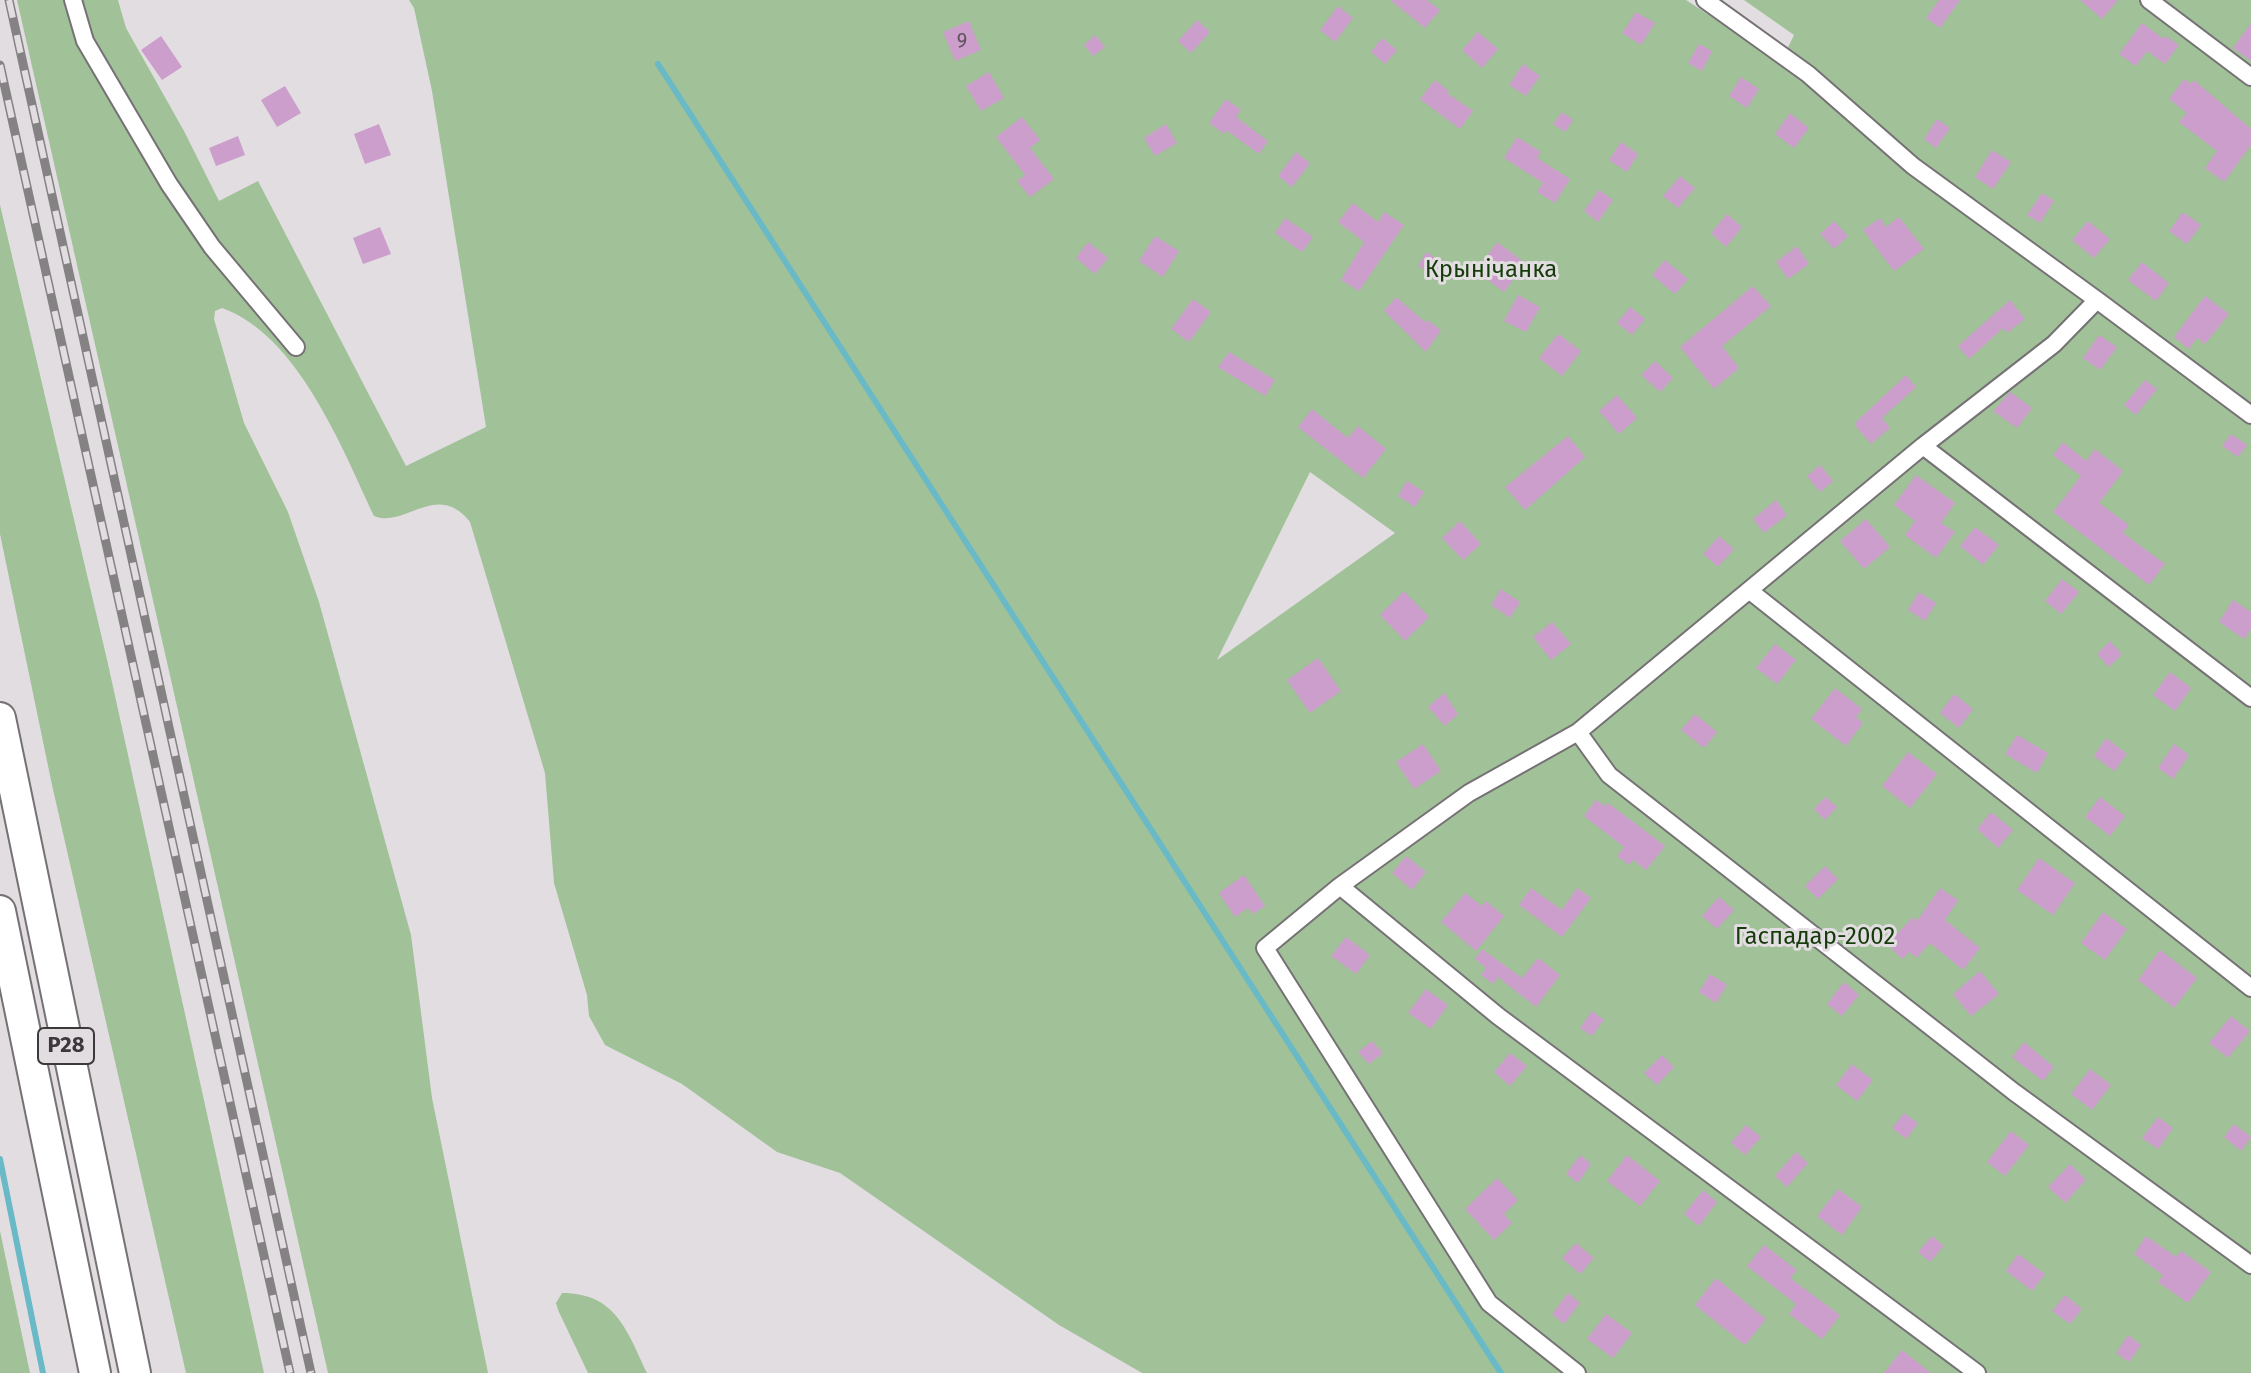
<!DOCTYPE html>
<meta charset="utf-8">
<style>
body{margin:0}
canvas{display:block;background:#e2dde1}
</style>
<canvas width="2251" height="1373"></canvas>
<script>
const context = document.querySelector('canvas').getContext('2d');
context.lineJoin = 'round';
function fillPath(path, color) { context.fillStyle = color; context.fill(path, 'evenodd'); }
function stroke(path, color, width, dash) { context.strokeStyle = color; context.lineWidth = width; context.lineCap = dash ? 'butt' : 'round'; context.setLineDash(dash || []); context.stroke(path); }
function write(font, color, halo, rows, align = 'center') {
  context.font = font + ' "Fira Sans",sans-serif'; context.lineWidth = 6; context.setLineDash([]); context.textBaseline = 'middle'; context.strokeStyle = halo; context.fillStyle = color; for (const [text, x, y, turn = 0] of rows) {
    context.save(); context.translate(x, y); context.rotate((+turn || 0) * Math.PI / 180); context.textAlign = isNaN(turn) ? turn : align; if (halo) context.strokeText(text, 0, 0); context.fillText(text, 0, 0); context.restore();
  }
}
fillPath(new Path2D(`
 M17 0H118L126 28 184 131 219 201 258 181 406 466 486 427 432 91 414 8 409 0H1686L1781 62 1794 35 1744 0H2251V1373H1142L1059 1325 840 1173 777 1152 682 1084 605 1045 589 1016 587 995 554 883 545 773 470 522C436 480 406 529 374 516 342 448 298 335 222 308L215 311 214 319 244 423 288 512 319 602 411 935 432 1098 488 1373H328ZM1310 472 1395 533 1217 660Z
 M0 205 108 664 264 1373H186L52 785 0 534Z
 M0 1231 30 1373H0Z
 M562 1293C616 1293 627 1331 647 1373H588L558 1310 556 1303Z`), '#a1c199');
stroke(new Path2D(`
 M658 64 1501 1373
 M0 1159 43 1373`), '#69bac6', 6);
fillPath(new Path2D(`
 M1390 0H1427L1440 10 1425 28Z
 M1939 0H1960L1940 28 1926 18Z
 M2080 0H2118L2102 19Z
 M1338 6 1353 18 1335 42 1320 30Z
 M1636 12 1655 23 1641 45 1622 33Z
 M1197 20 1210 32 1191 53 1178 41Z
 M969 21 981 50 955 61 943 32Z
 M2142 23 2164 39 2166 36 2179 45 2165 64 2147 51 2136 66 2119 54Z
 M2251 23V61L2233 48Z
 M1478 32 1498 49 1482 68 1462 50Z
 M1095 35 1105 47 1093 56 1084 45Z
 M161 36 182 67 162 80 141 50Z
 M1382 38 1397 50 1385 64 1371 52Z
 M1699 44 1712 51 1702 71 1688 63Z
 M1523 64 1540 76 1526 96 1509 85Z
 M989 72 1004 98 981 111 966 86Z
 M1741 77 1759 89 1747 108 1729 96Z
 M2184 79 2191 84 2194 80 2251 129V145L2224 182 2205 168 2217 151 2179 122 2187 113 2169 99Z
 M1435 80 1449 91 1447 93 1473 111 1460 129 1420 99Z
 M285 86 301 113 277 127 261 100Z
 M1226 99 1241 110 1236 117 1268 141 1259 154 1226 130 1224 134 1209 123Z
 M1562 112 1573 120 1565 132 1553 124Z
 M1790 113 1809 128 1794 148 1775 134Z
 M1022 117 1040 140 1030 148 1054 179 1030 197 1017 181 1025 175 996 137Z
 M1937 119 1950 128 1936 148 1924 139Z
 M379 124 391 155 365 164 354 134Z
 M1166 124 1177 143 1155 156 1144 138Z
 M238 136 245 155 216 166 209 148Z
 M1517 137 1541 152 1537 158 1570 179 1555 203 1537 192 1543 183 1504 158Z
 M1621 142 1638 154 1627 172 1609 160Z
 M1992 150 2011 162 1993 189 1975 177Z
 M1296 152 1310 163 1292 187 1278 176Z
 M1680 176 1695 188 1678 208 1663 196Z
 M1599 190 1613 200 1598 222 1584 211Z
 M2042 193 2054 201 2040 223 2027 215Z
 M1353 203 1378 222 1384 212 1404 225 1359 291 1341 280 1364 242 1338 222Z
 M2183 212 2201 225 2187 244 2169 231Z
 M1727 214 1742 227 1726 247 1711 233Z
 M1899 217 1924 249 1894 271 1863 230 1880 218 1886 227Z
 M1285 218 1313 237 1302 252 1275 233Z
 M1834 221 1848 236 1834 249 1820 234Z
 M2088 221 2110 239 2094 258 2072 240Z
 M380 227 391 254 363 264 353 238Z
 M1155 236 1179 251 1163 277 1139 261Z
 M1088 242 1108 258 1095 274 1076 258Z
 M1497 242 1525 263 1504 292 1476 271Z
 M1797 246 1809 264 1788 279 1776 262Z
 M1426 252 1445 264 1437 277 1418 266Z
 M1665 260 1688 279 1675 294 1652 275Z
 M2142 262 2169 283 2156 301 2128 280Z
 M1753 286 1771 306 1722 346 1739 368 1714 389 1680 347Z
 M1518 295 1540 307 1526 332 1504 321Z
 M2205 296 2229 314 2205 344 2197 338 2189 349 2174 337Z
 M1396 297 1425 322 1427 320 1441 330 1426 352 1384 311Z
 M1193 299 1211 312 1189 342 1171 329Z
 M2010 300 2025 319 2007 333 2003 328 1969 359 1958 346Z
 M1630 307 1645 319 1632 335 1617 323Z
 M1558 334 1581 351 1562 376 1539 358Z
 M2099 335 2117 347 2100 370 2083 358Z
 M1229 352 1275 380 1265 396 1218 367Z
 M1655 361 1673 378 1660 392 1641 375Z
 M1906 375 1916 387 1882 418 1890 428 1871 444 1854 424Z
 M2145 380 2157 389 2136 415 2124 405Z
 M2010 392 2032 408 2017 428 1993 411Z
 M1617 395 1637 418 1619 434 1599 411Z
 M1312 409 1348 438 1358 426 1386 449 1363 478 1298 427Z
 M2231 434 2247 445 2238 457 2222 446Z
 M1568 436 1585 457 1525 510 1505 487Z
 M2063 442 2086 461 2095 449 2123 471 2099 503 2129 525 2123 533 2165 564 2149 585 2053 512 2081 476 2053 455Z
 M1820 465 1833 481 1820 492 1807 476Z
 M1916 475 1955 503 1941 523 1955 532 1936 558 1905 535 1915 521 1894 505Z
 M1407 481 1424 492 1415 507 1398 496Z
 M1776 500 1787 515 1764 533 1753 519Z
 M1866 519 1890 547 1864 569 1840 541Z
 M1460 521 1481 544 1463 560 1442 538Z
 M1975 527 1999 545 1983 565 1960 546Z
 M1719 536 1734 549 1718 567 1703 554Z
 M2062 579 2079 592 2061 614 2045 601Z
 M1501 589 1520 602 1510 618 1491 605Z
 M1404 591 1429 617 1405 641 1380 615Z
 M1919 592 1936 603 1925 621 1908 610Z
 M2233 600 2251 612V629L2244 639 2219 622Z
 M1552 622 1571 644 1551 660 1533 637Z
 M2110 641 2122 654 2109 667 2097 654Z
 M1775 644 1796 660 1777 684 1756 668Z
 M1318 658 1341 691 1310 713 1287 680Z
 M2170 672 2191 688 2175 711 2153 695Z
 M1835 688 1862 709 1856 717 1863 723 1846 746 1811 719Z
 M1444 693 1458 714 1445 726 1428 707Z
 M1954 694 1973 709 1959 728 1940 713Z
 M1695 714 1717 732 1704 748 1681 730Z
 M2017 735 2048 753 2037 773 2005 754Z
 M2106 738 2127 754 2114 771 2094 756Z
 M1423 744 1441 771 1414 789 1396 762Z
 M2174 744 2189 755 2173 779 2158 768Z
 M1908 752 1937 774 1910 808 1882 786Z
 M1825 797 1837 807 1825 820 1814 809Z
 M2100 797 2125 816 2110 836 2085 817Z
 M1596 800 1605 806 1608 803 1665 846 1646 870 1633 860 1629 865 1617 856 1624 847 1584 816Z
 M1991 812 2013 830 1998 848 1977 829Z
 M1406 856 1426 872 1412 890 1392 873Z
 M2039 858 2075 883 2053 915 2017 890Z
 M1825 866 1838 879 1818 899 1805 886Z
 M1244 875 1265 906 1253 914 1248 908 1235 917 1219 893Z
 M1531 888 1562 910 1577 888 1591 898 1562 937 1519 905Z
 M1940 888 1958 900 1945 920 1980 948 1963 970 1930 943 1916 958 1910 952 1902 959 1887 944 1913 917 1917 921Z
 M1465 893 1482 906 1486 901 1504 916 1476 951 1441 922Z
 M1719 897 1734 910 1717 929 1702 916Z
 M2103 912 2127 929 2105 960 2081 943Z
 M1346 937 1370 955 1356 974 1331 956Z
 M1482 949 1522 978 1538 958 1560 975 1536 1007 1498 977 1493 984 1481 975 1486 968 1475 959Z
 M2160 950 2197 978 2174 1008 2138 980Z
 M1980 971 1999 994 1971 1016 1953 994Z
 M1710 974 1727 985 1716 1003 1699 992Z
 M1844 982 1859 995 1842 1016 1827 1004Z
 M1426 989 1448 1005 1431 1029 1408 1013Z
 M1592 1011 1604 1020 1592 1036 1580 1028Z
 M2231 1016 2250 1031 2228 1058 2209 1043Z
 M1372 1041 1383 1053 1369 1064 1358 1052Z
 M2024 1042 2054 1067 2043 1081 2012 1057Z
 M1510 1053 1527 1066 1510 1086 1494 1072Z
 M1662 1055 1674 1067 1657 1085 1644 1073Z
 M1852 1064 1873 1080 1857 1101 1836 1085Z
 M2090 1069 2111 1085 2092 1110 2071 1094Z
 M1904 1113 1918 1123 1906 1139 1892 1128Z
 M2158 1117 2173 1128 2158 1149 2142 1138Z
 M2234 1124 2251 1137 2241 1151 2224 1137Z
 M1746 1125 1761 1137 1745 1155 1731 1143Z
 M2011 1131 2029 1145 2005 1176 1987 1162Z
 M1796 1152 1808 1163 1787 1187 1775 1176Z
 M1580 1155 1591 1164 1578 1183 1566 1174Z
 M1627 1155 1660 1181 1640 1206 1607 1181Z
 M2070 1164 2086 1180 2065 1203 2048 1187Z
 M1497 1178 1518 1200 1504 1214 1512 1223 1494 1240 1465 1209Z
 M1838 1189 1862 1207 1842 1235 1817 1216Z
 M1703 1190 1717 1202 1699 1226 1684 1214Z
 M1932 1236 1944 1246 1930 1262 1918 1252Z
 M2146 1236 2176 1257 2181 1251 2211 1272 2188 1303 2158 1282 2163 1275 2134 1254Z
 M1576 1243 1594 1258 1580 1274 1562 1258Z
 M1764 1245 1797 1270 1790 1278 1840 1315 1822 1339 1789 1314 1796 1304 1747 1266Z
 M2018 1254 2045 1274 2032 1291 2006 1271Z
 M1716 1278 1766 1319 1745 1345 1695 1305Z
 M1568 1293 1580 1303 1564 1324 1552 1314Z
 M2065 1295 2082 1309 2070 1324 2052 1311Z
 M1606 1314 1632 1333 1613 1358 1587 1339Z
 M2128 1335 2141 1345 2129 1362 2116 1353Z
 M1902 1350 1931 1373H1884Z`), '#cc9ecb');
const street = new Path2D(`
 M73 0 85 41 169 184 212 247 296 347
 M1705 0 1808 74 1913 166 2097 300
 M2149 0 2251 77
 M1923 446 2251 698
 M1750 591 2251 988
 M1578 732 1609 775 2014 1092 2251 1265
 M1340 886 1498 1016 1977 1373
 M1577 1373 1489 1303 1265 948 1340 886 1469 793 1578 732 1923 446 2054 344 2097 300 2251 415`);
const highway = new Path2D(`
 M0 718 135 1373
 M0 911 95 1373`);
stroke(street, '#757174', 20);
stroke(highway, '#757174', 34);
stroke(street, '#fff', 16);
stroke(highway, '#fff', 30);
const rail = new Path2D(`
 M9 0 311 1373
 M0 65 290 1373`);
stroke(rail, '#858284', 9);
stroke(rail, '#e2dde1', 6, [18]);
write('20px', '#5f525e', null, [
 ["9",962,41]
]);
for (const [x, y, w] of [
 [66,1046,56]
]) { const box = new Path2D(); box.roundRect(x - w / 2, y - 18, w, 36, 6); context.fillStyle = '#e2dde1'; context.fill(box); stroke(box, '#3b393a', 2); }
write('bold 22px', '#3b393a', null, [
 ["Р28",66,1046]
]);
write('24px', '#153c0a', '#e2dde1', [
 ["Крынічанка",1491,270],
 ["Гаспадар-2002",1815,937]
]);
</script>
